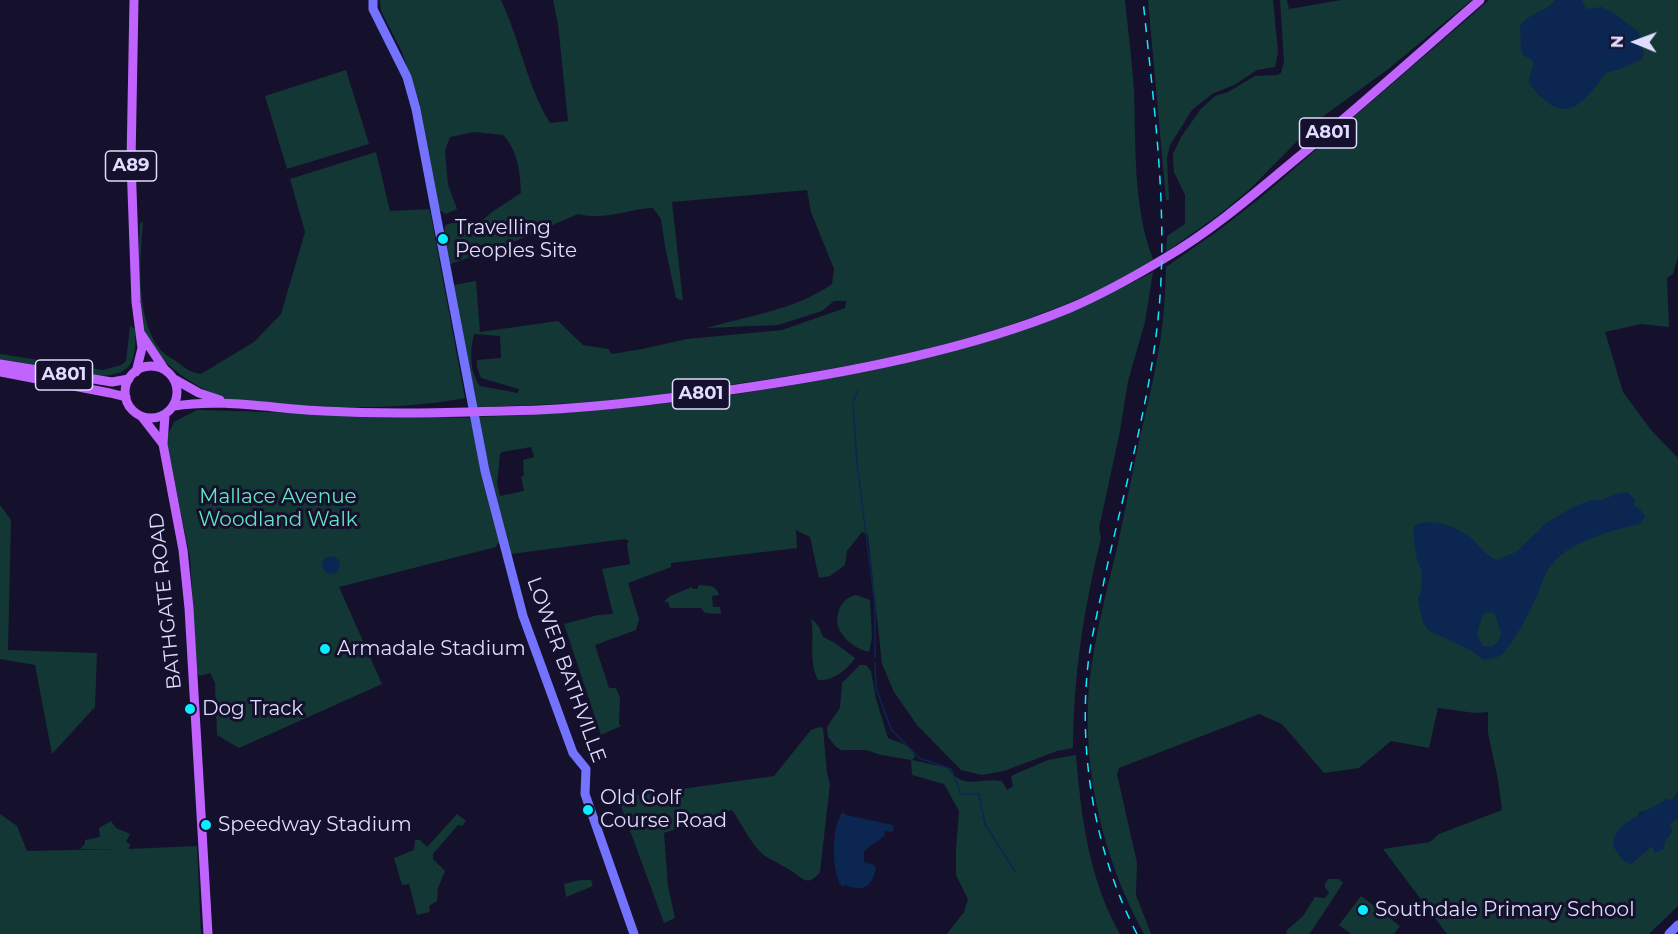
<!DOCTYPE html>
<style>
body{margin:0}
#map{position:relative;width:1678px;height:934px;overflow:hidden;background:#15112c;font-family:Montserrat,sans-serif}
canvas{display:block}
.north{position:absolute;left:1606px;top:12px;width:60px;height:60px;-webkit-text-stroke:4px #15112c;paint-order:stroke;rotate:271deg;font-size:16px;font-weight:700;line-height:24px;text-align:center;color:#dfdcff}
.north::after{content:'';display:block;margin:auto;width:21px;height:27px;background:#dfdcff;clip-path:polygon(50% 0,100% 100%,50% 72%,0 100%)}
</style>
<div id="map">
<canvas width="1678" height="934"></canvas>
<div class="north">N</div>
</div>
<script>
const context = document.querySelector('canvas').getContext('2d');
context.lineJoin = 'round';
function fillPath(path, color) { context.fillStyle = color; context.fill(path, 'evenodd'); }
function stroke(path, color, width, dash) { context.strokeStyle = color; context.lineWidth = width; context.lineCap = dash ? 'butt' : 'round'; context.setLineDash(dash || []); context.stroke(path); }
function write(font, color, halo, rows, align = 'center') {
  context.font = font + ' Montserrat,sans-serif'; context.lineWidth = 6; context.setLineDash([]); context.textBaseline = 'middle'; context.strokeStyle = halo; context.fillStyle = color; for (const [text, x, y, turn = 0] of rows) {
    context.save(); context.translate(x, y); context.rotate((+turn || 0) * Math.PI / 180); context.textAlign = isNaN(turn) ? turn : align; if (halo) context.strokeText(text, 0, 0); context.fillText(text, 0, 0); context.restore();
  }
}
fillPath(new Path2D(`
 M380 0H501C520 40 527 86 550 123L568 121 558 24 553 0H1125C1128 30 1132 61 1134 91 1136 147 1133 207 1153 259L1151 263C1028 333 887 362 748 382 726 385 703 390 681 393 613 402 545 405 477 407L454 285 476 281 480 332 558 321 583 345 608 349 612 354 642 349 687 339 782 330 845 308 846 301H834L822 311 778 325 706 328C748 316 795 310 832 284L834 269 811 212 807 190 672 202 683 301 676 298 665 246 661 219 653 208C627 209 605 221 578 214L506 245 450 264 444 235 445 225 463 220 466 227 478 224 492 212 521 193C520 171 518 151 503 135L474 132 450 137 445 151 448 185 457 209 446 214 439 210 420 104 402 52 381 11ZM474 334 500 336 501 358 477 360V367L481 378 519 389 518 393 480 386C469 370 470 352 474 334Z
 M1148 0H1273L1278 52 1275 67 1257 70 1234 85 1212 94 1192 110 1170 145 1167 157 1169 200H1166Z
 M1280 0H1287L1289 9 1341 0H1472L1387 70 1318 120 1250 189 1220 214 1166 252 1167 236 1185 224V195L1174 172 1173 161V154L1181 137 1200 110 1215 96 1228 92 1255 76 1277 75 1281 73 1284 62Z
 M1489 0H1678V257L1673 274 1667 278 1669 327 1641 324 1605 332 1623 392 1651 430 1678 458V791L1672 801 1666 799 1656 807 1639 813 1631 864 1652 846 1665 841 1672 831 1669 824 1678 818V906L1649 934H1447L1383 849 1430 842 1439 834 1502 810 1498 780 1488 733V712L1475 713 1438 708 1429 748 1391 741 1359 768 1324 773 1282 724 1259 714 1119 768 1117 774 1137 863 1136 895 1151 934H1144C1103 859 1082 771 1089 685 1094 639 1106 593 1117 548 1125 511 1132 474 1140 437 1147 407 1154 378 1159 348 1164 321 1165 294 1166 267L1219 230 1259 199Z
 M346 70 369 144 287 169 265 96Z
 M376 152 390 211 429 209 431 216 465 398C409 409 340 409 282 404 264 403 245 403 228 399 201 393 153 359 144 333 135 309 139 249 140 223L143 222C140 260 135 316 159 348 163 354 172 358 177 362 185 368 191 373 201 374L254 342 281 314 305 232 290 179Z
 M1153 272 1145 322 1128 381 1120 431 1099 528 1101 538C1084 607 1073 677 1073 748L1057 751 1004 771 982 775 961 770 917 725 894 692 882 664 868 535 862 532 847 551 845 565 830 576 819 578 810 537 796 530 797 548 671 563V567L628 583 639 619 636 630 595 645 609 688H616L620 698 619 724 621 726 601 735 564 624 598 615 613 614 602 569 630 564 627 544 629 541 625 539 511 554 495 497 478 417C595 413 711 401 826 379 943 357 1047 329 1153 272ZM531 447 534 457 523 460 524 476 521 477 524 491 500 496 497 483 500 455 502 452Z
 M130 326 135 329C137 364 131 376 94 376L0 360V354L103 370 121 365 126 361Z
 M197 410 470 418 504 542 497 544 496 547 339 587 382 684 239 748 217 735 215 683 210 673 199 676 197 672 190 558 166 439 174 422Z
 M0 505 11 520 8 650 97 653 95 707 52 754 35 665 0 659Z
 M699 585C708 586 716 584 719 595L712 596 713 607H720L721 614 705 613 701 608H670L668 602H664L670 596 692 587 693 589H697Z
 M856 595 870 600 872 637 869 652C859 650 848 643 842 634 832 620 839 598 856 595Z
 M811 618 819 627 823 637 835 643 855 658C848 669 832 682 818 680 808 660 815 640 811 618Z
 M860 665H866L871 671 876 699 888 738C899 743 912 744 915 757L912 760 948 768C963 791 979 777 1002 781L1007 790 1013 786 1011 777 1013 775 1048 760 1076 755C1081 816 1089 880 1120 934H947L964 912 968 899 956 875V850L959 811 944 784 912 775 911 760 881 755 866 750H841L836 747 828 737 827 727 840 708 842 683Z
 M819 727 823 728 827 773 830 784 820 872C807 888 803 878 790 870 782 865 773 861 765 856 751 845 742 824 732 810L664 833 668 886 675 918 664 923 618 798 774 776 811 730Z
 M0 814 17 826 27 851 118 849H80L85 844V840L100 837 99 828 111 821 116 828 130 834 126 842 130 844 129 849 197 846 201 934H0Z
 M457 814 466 821 462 826 458 825 433 854V859L445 871 438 888 437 901 429 906 430 912 417 915 409 884 402 885 394 858 414 850 415 840H420L427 847Z
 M1329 879H1339L1343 883 1313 929 1309 934H1286L1287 930 1303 916 1315 897 1325 898 1329 893 1325 887V883Z
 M580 880H591L593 886 566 897 564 884Z
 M1361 896 1400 926 1394 934H1351L1339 925Z`), '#133734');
fillPath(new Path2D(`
 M1555 0H1582L1586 9 1602 7 1616 15 1638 31 1644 54 1642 59C1630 65 1618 70 1606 73 1579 110 1563 126 1529 84 1528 75 1534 70 1533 61L1523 55 1521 50 1520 26C1531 11 1545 13 1555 0Z
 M1627 492 1635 500 1634 506 1640 509 1645 517 1640 524C1614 529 1570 542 1553 563 1545 572 1543 580 1539 591 1533 606 1513 646 1501 655 1497 658 1489 659 1484 660L1470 650 1428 630 1423 623 1418 599 1421 590 1422 572 1417 560 1413 533 1414 526C1431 517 1456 526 1471 538 1480 546 1485 554 1496 560L1516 552 1546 523 1573 507 1591 500H1602L1616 494ZM1490 612 1495 614 1501 634 1498 642 1491 647 1483 646 1477 634 1483 614Z
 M322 565a9 9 0 1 1 18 0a9 9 0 1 1-18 0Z
 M1678 791V818L1669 824 1672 831 1665 841 1664 849 1655 853 1652 846 1631 864C1623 861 1621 858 1617 852 1599 828 1652 810 1666 799L1672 801Z
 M843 812 846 815 893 825 894 830 892 832 885 831 884 836 864 851V862L874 865 876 869C871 888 863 892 846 885L842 887C831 873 831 825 843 812Z`), '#0b2751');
stroke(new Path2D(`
 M857 391 853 404 857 463 875 605V658
 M875 663 876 688 891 729 919 758 951 769 961 794H979L985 824 1016 873`), '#0b2751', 1.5);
stroke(new Path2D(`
 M373 0V9L407 77 416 109 485 471 523 616 573 753 586 769 585 794 634 934
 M1669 934 1678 925`), '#7373ff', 9);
stroke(new Path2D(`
 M134 0 131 162 136 302 142 348 136 372
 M141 334 165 370
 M0 364 112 382 129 379
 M125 392a26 26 0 1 1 52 0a26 26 0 1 1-52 0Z
 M0 372 110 393 126 397
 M174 379 199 393 220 400
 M174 406C223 398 274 409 324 411 395 415 467 412 538 410 605 407 671 398 737 389 846 373 969 350 1070 308 1103 294 1135 276 1165 258 1213 230 1254 194 1296 159 1359 107 1419 53 1480 0
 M165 415 163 444 183 550 189 608 208 934
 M142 417 163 444`), '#c063ff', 9);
stroke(new Path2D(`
 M1137 934C1094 851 1077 749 1089 656 1093 629 1100 602 1105 576 1123 494 1147 412 1157 328 1170 220 1154 109 1143 0`), '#08edff', 1.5, [9, 8]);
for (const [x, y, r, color] of [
 [443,239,6,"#08edff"],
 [325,649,6,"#08edff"],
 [190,709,6,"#08edff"],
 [588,810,6,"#08edff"],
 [206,825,6,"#08edff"],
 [1363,910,6,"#08edff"]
]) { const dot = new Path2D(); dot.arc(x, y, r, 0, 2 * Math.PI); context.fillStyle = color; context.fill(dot); stroke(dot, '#15112c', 2); }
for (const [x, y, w] of [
 [1328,133,57],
 [131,166,51],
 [64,375,57],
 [701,394,57]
]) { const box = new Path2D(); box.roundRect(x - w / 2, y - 15, w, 30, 4.5); context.fillStyle = '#15112c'; context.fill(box); stroke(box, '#dfdcff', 1.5); }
write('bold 18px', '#dfdcff', null, [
 ["A801",1328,133],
 ["A89",131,166],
 ["A801",64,375],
 ["A801",701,394]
]);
write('20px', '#dfdcff', '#15112c', [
 ["Travelling",455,228],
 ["Peoples Site",455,251],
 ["Armadale Stadium",337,649],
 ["Dog Track",202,709],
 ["Old Golf",600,798],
 ["Course Road",600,821],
 ["Speedway Stadium",218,825],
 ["Southdale Primary School",1375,910]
], 'left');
write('20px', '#62e5c0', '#15112c', [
 ["Mallace Avenue",278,497],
 ["Woodland Walk",278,520]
]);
write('20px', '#dfdcff', '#15112c', [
 ["BATHGATE ROAD",166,601,-96],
 ["LOWER BATHVILLE",566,670,70]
]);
</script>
